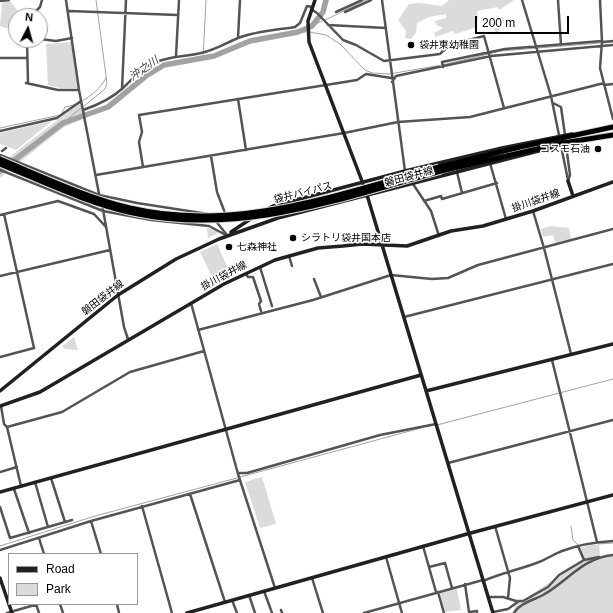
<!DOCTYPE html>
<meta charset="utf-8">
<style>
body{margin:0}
#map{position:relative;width:613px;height:613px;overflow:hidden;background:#fff;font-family:Helvetica,sans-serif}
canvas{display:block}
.legend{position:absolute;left:8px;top:553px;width:130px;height:52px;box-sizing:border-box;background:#fff;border:1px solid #999;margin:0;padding:5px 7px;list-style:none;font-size:12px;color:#000}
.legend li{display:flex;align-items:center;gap:8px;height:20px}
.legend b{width:20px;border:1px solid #999}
.north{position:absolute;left:8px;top:8px;width:40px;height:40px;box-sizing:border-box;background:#fff;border:1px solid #999;border-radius:50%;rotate:6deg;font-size:11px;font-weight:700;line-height:16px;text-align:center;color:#000}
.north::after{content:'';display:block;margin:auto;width:14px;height:18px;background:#000;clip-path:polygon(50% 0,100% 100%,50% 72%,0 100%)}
.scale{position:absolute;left:475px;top:16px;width:94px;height:18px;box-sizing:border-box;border:2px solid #000;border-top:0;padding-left:5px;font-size:12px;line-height:14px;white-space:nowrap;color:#000;-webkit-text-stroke:3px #fff;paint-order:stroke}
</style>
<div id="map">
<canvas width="613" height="613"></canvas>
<ul class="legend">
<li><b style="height:5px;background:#212121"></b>Road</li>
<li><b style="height:11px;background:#dbdbdb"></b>Park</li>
</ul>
<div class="north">N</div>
<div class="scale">200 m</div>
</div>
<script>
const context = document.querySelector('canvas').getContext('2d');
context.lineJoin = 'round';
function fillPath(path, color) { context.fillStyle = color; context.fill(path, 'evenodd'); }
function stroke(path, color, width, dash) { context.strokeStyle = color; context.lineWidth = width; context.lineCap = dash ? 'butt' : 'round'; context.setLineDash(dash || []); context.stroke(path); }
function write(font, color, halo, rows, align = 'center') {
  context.font = font + ' Helvetica,"Noto Sans JP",sans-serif'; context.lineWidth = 3; context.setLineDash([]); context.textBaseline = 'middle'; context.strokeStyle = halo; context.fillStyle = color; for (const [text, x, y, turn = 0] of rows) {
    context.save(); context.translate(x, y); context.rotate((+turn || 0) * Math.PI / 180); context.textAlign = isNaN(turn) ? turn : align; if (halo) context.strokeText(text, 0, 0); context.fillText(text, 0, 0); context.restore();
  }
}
fillPath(new Path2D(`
 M9 0 22 16H16V27L5 28 0 26 2 3Z
 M449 0H514L499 10 498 7 477 11 478 20H475L477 27 455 34 453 31 435 37 434 33 443 28 438 26 434 21 446 18V14L429 17 417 23 416 33 411 39 405 38 406 31 398 20 409 4 419 3 442 6Z
 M502 16 505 20 496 36 494 28Z
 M71 42 77 88H60L48 85 46 44Z
 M80 103 83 119 64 127 0 178V164Z
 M52 121 16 150 0 144V133Z
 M550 226 569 228 571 239 555 243 553 235 543 237 541 229Z
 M207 228 217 231 218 233 208 238Z
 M217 244 230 273 213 279 200 252Z
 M74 337 78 350 65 349 62 346Z
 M262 477 276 524 260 528 245 482Z
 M592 545H599L600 555 596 557 613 556V613H513L515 605 584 560 580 548Z
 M457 589 461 610 445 612 440 593Z`), '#dbdbdb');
stroke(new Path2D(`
 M325 20 366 0
 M312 26 322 21
 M298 32H306
 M309 32 326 35 340 44 365 70 372 73 389 74 442 65 501 51 600 43
 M604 43 613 42
 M203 58 206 0
 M84 106 105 89 107 83 96 0
 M62 113 65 107C80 105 99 92 106 78
 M63 123 81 108
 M0 128 60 115
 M437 425 613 379
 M240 477 421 428
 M571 526 573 540 578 545
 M598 544 613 543
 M0 546 95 516 237 478`), '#a2a2a2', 1);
stroke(new Path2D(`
 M0 171 63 123 108 107 146 76 164 65 214 56 250 41 298 32 312 26 323 12 326 0`), '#a2a2a2', 5.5);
const highway = new Path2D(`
 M439 167 520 147 613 127
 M441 171 563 143 613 135`);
stroke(highway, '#dbdbdb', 7);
stroke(new Path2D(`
 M66 0 79 90 100 199
 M382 0 405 171
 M522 0 551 96 559 135
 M558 0 561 45
 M600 0 602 42 600 68 613 119
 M0 1 9 0
 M311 9 317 13 343 40 356 45 384 61 440 54C450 42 470 40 484 36L504 108
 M69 11 178 15
 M336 12 362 0
 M345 12 371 0
 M31 16 40 7 42 0
 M328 25 386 28
 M238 38 240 0
 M40 39 56 41 72 38
 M27 40 28 83
 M602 42 613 41
 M176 56 179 0
 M0 58H26
 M443 67 442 62 505 49 602 41
 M392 82 396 76 491 56 613 45
 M26 83 58 90H79
 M604 85 613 84
 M122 89 126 0
 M238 99 246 150
 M553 103 561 107 565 135
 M83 110C98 105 111 99 123 88 132 80 139 70 151 64 167 56 184 57 201 53 215 50 226 43 238 38 256 31 276 30 295 27L300 23 307 6 312 7
 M0 131 57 118 81 101
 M566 145 570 175 568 181
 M561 146 568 180
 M2 151 6 148
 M0 155 99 195 137 203 208 214
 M211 156 217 192 225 213 214 214
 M490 163 506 219
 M143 167 139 142 142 132 139 115 357 80 366 74 391 78
 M0 170 103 211 151 220 209 226 224 234
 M457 172 462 193
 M96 175 344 133 398 122 470 117 604 83
 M413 184 431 211 439 236
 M424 201 441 196 442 199 497 183
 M102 204 124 327 128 339
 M533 211 544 248 571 354
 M0 215 58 201 94 214 106 227
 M215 220 227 235
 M289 256 292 266
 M260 267 272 306
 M246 274 248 277H253L261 301 259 304 261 311
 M0 276 110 250
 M314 279 321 297
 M191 303 238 474 275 588
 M404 317 613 264
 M198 330 313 300 391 275 432 279 448 278 478 265 613 229
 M0 357 34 348 4 214
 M552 360 597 542
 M1 406 4 424 7 427
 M448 463 613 420
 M0 472 17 467
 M238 473H247L380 435 436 424
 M51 478 65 522
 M35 482 48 527
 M21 486 7 427 62 412 130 372 204 351
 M14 489 29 533
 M190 494 225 602
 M142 506 172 613
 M0 507 10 538 72 520
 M91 521 101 554
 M495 526 510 578 508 598
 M39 538 44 554
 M423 546 436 592
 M0 550 91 521 240 480
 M386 557 402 613
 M584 560 599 557
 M429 567 445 563 452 588
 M312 578 323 613
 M483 581C502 573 521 569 539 562 547 559 554 554 562 551 578 545 595 542 613 541
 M465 584 469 612 477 611V613
 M264 591 272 613
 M438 592 444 613
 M249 595 255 613
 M489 597H503L516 601H523L548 587 559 575 584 560 578 546
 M232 600 237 613
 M36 604 39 613
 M60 604 63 613
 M117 604 119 613
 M281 610 282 613
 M493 612 508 609 519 601
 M7 613 38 604
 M364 613 483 580
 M514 613C520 603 534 600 543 595 568 581 582 558 613 555`), '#545454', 2.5);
stroke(new Path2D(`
 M315 0 308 21 309 42 365 189
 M568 181 573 196
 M367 195 493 613
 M268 209 273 206 405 171 502 148 572 134
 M231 232 252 218
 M0 391 118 295 176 259 219 239 278 218 554 147
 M426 391 613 344
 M0 406 40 392 224 284 275 260 318 248 343 246 362 244 407 246 451 231 483 226 533 211 613 182
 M0 492 421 375
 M0 578 12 613
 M187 613 467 534 613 495`), '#212121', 3.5);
stroke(highway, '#000', 5);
const highwayBridge = new Path2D(`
 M0 159C43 177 85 197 130 208 235 233 339 194 439 167
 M0 164C44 182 87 203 133 213 240 236 339 199 441 171`);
stroke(highwayBridge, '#dbdbdb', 7, []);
stroke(highwayBridge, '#000', 5);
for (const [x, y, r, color] of [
 [411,45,4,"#000"],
 [598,149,4,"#000"],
 [293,238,4,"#000"],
 [229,247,4,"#000"]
]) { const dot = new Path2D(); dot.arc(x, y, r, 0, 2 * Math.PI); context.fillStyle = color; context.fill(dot); stroke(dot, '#fff', 1.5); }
write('10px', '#000', '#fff', [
 ["袋井東幼稚園",419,45],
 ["コスモ石油",590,149,"right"],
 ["シラトリ袋井国本店",301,238],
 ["七森神社",237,247]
], 'left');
write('10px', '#000', '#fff', [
 ["磐田袋井線",409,177,-15],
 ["袋井バイパス",303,193,-14],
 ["掛川袋井線",536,201,-19],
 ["掛川袋井線",224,276,-28],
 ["磐田袋井線",103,298,-38]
]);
write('italic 11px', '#434343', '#fff', [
 ["沖之川",144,69,-35]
]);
</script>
